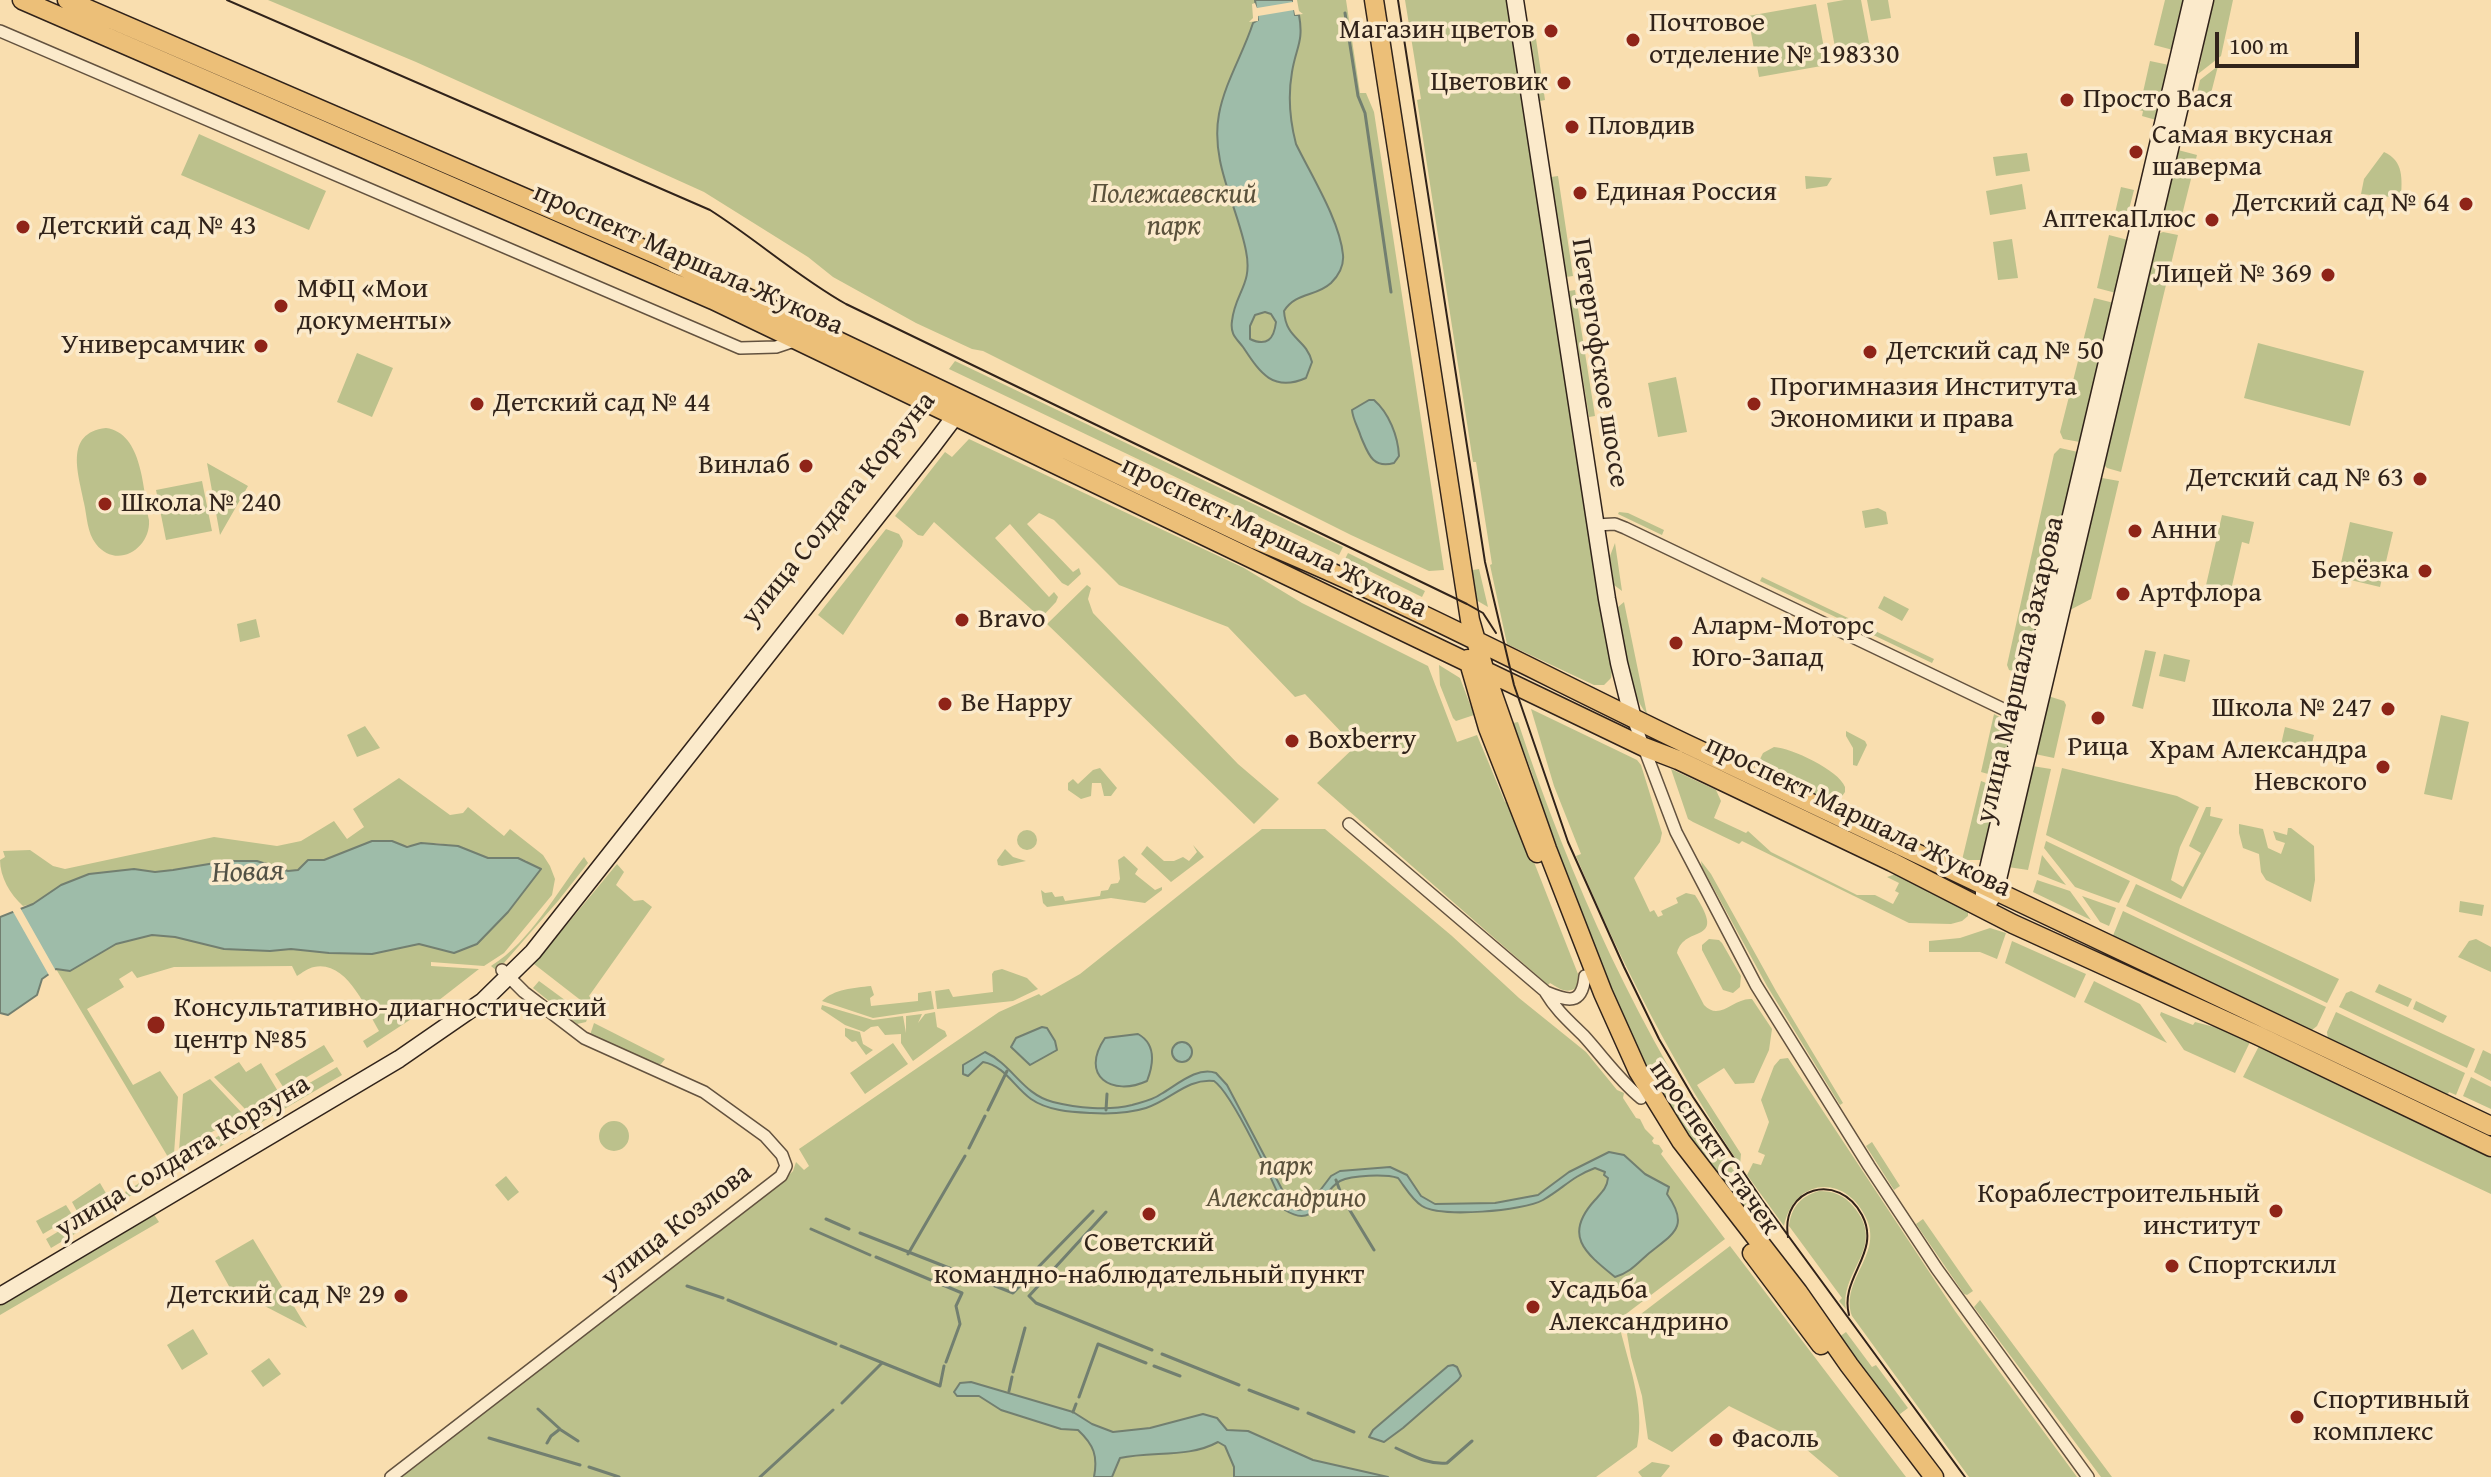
<!DOCTYPE html>
<meta charset="utf-8">
<style>
body{margin:0}
#map{position:relative;width:2491px;height:1477px;overflow:hidden;background:#f9deaf;font-family:"Gentium Book Plus",serif}
canvas{display:block}
.scale{position:absolute;left:2215px;top:32px;width:144px;height:36px;box-sizing:border-box;border:4px solid #31231a;border-top:0;padding-left:10px;font-size:24px;line-height:28px;white-space:nowrap;color:#31231a;-webkit-text-stroke:6px #fbeacb;paint-order:stroke}
</style>
<div id="map">
<canvas width="2491" height="1477"></canvas>
<div class="scale">100 m</div>
</div>
<script>
const context = document.querySelector('canvas').getContext('2d');
context.lineJoin = 'round';
function fillPath(path, color) { context.fillStyle = color; context.fill(path, 'evenodd'); }
function stroke(path, color, width, dash) { context.strokeStyle = color; context.lineWidth = width; context.lineCap = dash ? 'butt' : 'round'; context.setLineDash(dash || []); context.stroke(path); }
function write(font, color, halo, rows, align = 'center') {
  context.font = font + ' "Gentium Book Plus",serif'; context.lineWidth = 7; context.setLineDash([]); context.textBaseline = 'middle'; context.strokeStyle = halo; context.fillStyle = color; for (const [text, x, y, turn = 0] of rows) {
    context.save(); context.translate(x, y); context.rotate((+turn || 0) * Math.PI / 180); context.textAlign = isNaN(turn) ? turn : align; if (halo) context.strokeText(text, 0, 0); context.fillText(text, 0, 0); context.restore();
  }
}
fillPath(new Path2D(`
 M268 0H1346L1360 93H1366L1374 112 1444 570 1429 571 1351 535 983 351 972 349 916 323 833 277 808 257 704 192 416 62Z
 M1405 0H1508L1612 670 1611 678 1604 685H1594L1507 644 1490 565 1492 564 1476 462H1473L1417 100 1421 99Z
 M1844 0H1861L1872 58 1838 64 1827 3Z
 M1867 0H1888L1891 18 1871 21Z
 M2165 0H2186L2173 50 2154 45Z
 M2213 0H2233L2221 56 2198 74Z
 M1816 4 1827 65 1759 77 1748 16Z
 M1535 32 1545 100 1540 101 1530 33Z
 M2150 61 2169 65 2156 120 2142 116 2143 111 2139 110Z
 M2218 66 2209 101 2196 98 2200 80Z
 M199 134 326 191 309 230 181 175Z
 M2178 150 2197 155 2179 227 2165 223 2162 219Z
 M2384 152C2404 161 2402 179 2401 198L2361 194 2364 179Z
 M2027 153 2030 171 1996 176 1993 157Z
 M1558 176 1573 276 1566 277 1551 177Z
 M1805 176 1832 178 1827 186 1806 189Z
 M2022 184 2026 209 1990 215 1986 191Z
 M2121 187 2134 190 2124 229 2112 226Z
 M2163 232 2178 235 2121 472 2107 468 2103 464 2158 234Z
 M2109 235 2128 240 2116 293 2097 288Z
 M2012 239 2018 278 1998 280 1993 242Z
 M1575 290 1595 416 1589 417 1569 291Z
 M2094 298 2114 303 2080 442 2063 439 2060 432Z
 M2258 343 2364 371 2350 426 2244 398Z
 M357 353 393 368 372 417 337 402Z
 M955 361 1343 547 1339 555 949 369Z
 M1676 377 1687 432 1658 437 1648 383Z
 M106 428C143 433 143 490 149 520 151 549 116 570 96 544 87 533 87 516 84 503 79 475 63 433 106 428Z
 M969 439 1244 568 1302 603 1428 666 1457 742 1477 735 1505 802 1510 801 1578 974V987C1567 994 1561 990 1550 983L1548 985 1317 783 1360 742 1354 736 1346 737 1305 694 1295 697 1228 627 1119 585 1054 520 1039 513 1027 524 1073 572 1079 568 1081 574 1068 586 1062 583 1010 524 995 538 1049 597 1054 592 1058 597 1056 602 1041 618 934 522 923 536 918 535 895 516 945 452 952 457Z
 M2060 448 2078 452 2024 674 2009 670 2007 665 2054 454Z
 M207 463 248 486 220 535Z
 M2102 478 2119 481 2091 599 2070 610Z
 M202 481 212 531 166 540 156 490Z
 M1878 508 1886 512 1888 524 1865 528 1862 511Z
 M1619 512 1628 513 1664 530 1662 535 1618 514Z
 M2222 515 2254 522 2249 544 2242 542 2229 599 2204 594Z
 M2350 522 2393 532 2380 587 2338 577Z
 M886 529 899 534 903 541 902 546 843 635 818 615Z
 M1615 543 1622 591 1614 585 1610 556Z
 M1348 553 1425 591 1422 597 1345 559Z
 M1479 569 1488 607 1476 600 1467 578 1473 576V570Z
 M1762 577 1934 659 1932 663 1760 581Z
 M1087 585 1091 588 1088 599 1093 613 1238 764 1279 799 1254 824 1047 624Z
 M1884 596 1909 609 1902 621 1878 608Z
 M1624 602 1647 714C1627 692 1623 636 1618 607Z
 M256 619 260 637 240 642 237 624Z
 M2145 650 2156 652 2143 709 2132 706Z
 M2164 654 2190 660 2185 682 2159 676Z
 M1439 665 1460 678 1474 715 1456 721 1453 718 1440 685Z
 M2048 696 2064 701 2066 705 2054 758 2035 754Z
 M1531 709 1637 760 1641 765 1662 833 1660 842 1634 878 1650 912 1654 910 1658 917 1663 915 1661 911 1678 903 1676 898 1686 893 1695 895C1728 946 1685 923 1677 953L1704 1005C1720 1022 1734 997 1752 999L1772 1029 1769 1050 1754 1083 1735 1084 1724 1068 1697 1085 1741 1154 1740 1165C1675 1068 1622 965 1576 856L1581 854 1554 786Z
 M1994 714C2021 726 2007 754 2002 776L1999 777 1981 772Z
 M2441 715 2469 722 2452 800 2424 794Z
 M1518 722C1571 882 1640 1035 1736 1174L1725 1183 1689 1139 1627 1032 1553 845 1532 773 1513 723Z
 M365 726 380 748 357 757 347 735Z
 M2285 727 2314 735 2309 756 2280 749Z
 M1846 731 1865 741 1867 745 1857 766 1853 765V748L1846 736Z
 M1774 747C1791 748 1839 770 1845 787V792L1835 806 1758 769 1757 765 1763 753Z
 M2032 766 2051 769 2028 870 2008 867Z
 M1100 768 1117 788 1111 796H1104L1101 783H1092L1091 796 1081 799 1068 790V783L1073 779 1078 784 1093 770Z
 M2062 768 2177 796 2199 807 2180 847 2171 880 2183 887 2201 853 2189 846 2206 807H2211L2210 816 2223 819 2181 899 2046 835Z
 M1671 769 1716 790 1721 801 1714 818 1746 833 1748 831 1771 852 1857 895H1875L1893 904 1899 893 1895 891 1899 883 1887 877 1896 874 1968 910V916L1962 921 1951 924 1909 923 1742 841 1739 844 1693 822 1688 819Z
 M399 778 450 815 463 813 468 807 504 836 510 829 543 855 550 866 555 879 552 895 504 953 484 966 431 962V966L479 969 434 1004 367 1048 363 1041 379 1031C366 1009 347 960 314 967 308 968 302 973 297 976L292 966 174 967 137 978 132 971 119 979 124 987 87 1009 133 1085 160 1071 178 1097 174 1154 168 1157 56 969 70 971 116 944 152 935 175 937 224 949 270 951 291 949 329 953 372 954 419 944 455 953 477 944 508 911 527 861 518 858H488L458 846 436 843 349 851 324 860H308L298 870 288 871 257 861H227L174 870 155 872 134 869 89 874 61 885 32 904 23 906C10 894 0 877 0 860L5 857 3 851 30 850 53 866 65 869 214 837 277 846 301 841 334 821 347 839 364 827 353 809Z
 M1981 781 1994 786 1998 792 1983 860H1962Z
 M2239 824 2263 829 2268 848 2281 854 2285 843 2276 840 2273 831 2287 835 2288 828H2291L2314 846 2315 880 2311 902 2266 880 2261 872 2259 854 2243 848 2239 833Z
 M1262 829H1325L1452 936 1519 998 1586 1052 1617 1090 1624 1093 1623 1098 1636 1118 1640 1119 1645 1129 1654 1138 1652 1141 1654 1144 1659 1145 1663 1151 1661 1154 1725 1239 1618 1320C1627 1361 1646 1405 1637 1447L1596 1477H400L785 1179 793 1171 796 1162 804 1170 809 1166 799 1149 999 1012 1039 994 1041 996 1080 974Z
 M1017 840a10 10 0 1 1 20 0a10 10 0 1 1-20 0Z
 M2046 841 2130 881 2119 903 2075 887 2044 848Z
 M1193 845 1204 857 1171 882 1141 854 1147 846 1164 861H1174L1183 857 1189 861 1197 852Z
 M1005 849 1013 857 1026 861 1002 866 998 865 997 860Z
 M2042 855 2066 885 2038 874Z
 M1124 856 1138 869 1135 874 1155 890 1162 887V890L1145 903 1111 898 1047 907 1043 903 1041 890 1045 893 1052 892 1055 897 1063 896 1065 901 1100 896 1101 891 1108 890 1111 884 1118 883 1120 879 1118 860Z
 M584 857 588 863 558 901 497 971 491 966C531 941 555 894 584 857Z
 M1701 861 1711 874 1776 991 1843 1103 1840 1105 1767 986 1702 867Z
 M617 864 624 872 616 885 634 901 643 900 652 907 589 996 595 1003 592 1009 534 964Z
 M2037 880 2070 891 2091 920 2033 892Z
 M2136 884 2339 979 2327 1003 2126 906Z
 M2082 896 2116 908 2109 926 2100 922Z
 M2460 901 2484 905 2482 916 2459 912Z
 M2123 911 2326 1007 2317 1026 2312 1030H2306L2112 938Z
 M1990 928 2006 933 1997 959 1980 952H1929V941L1960 938Z
 M1709 939 1719 940 1722 943 1741 976 1740 987 1733 993 1723 990 1702 950V945Z
 M2476 939 2491 947V972L2458 957 2469 941Z
 M2012 941 2086 974 2075 998 2005 963Z
 M1002 969 1027 978 1038 989 1013 1001 937 1009 935 991 949 989 953 997 993 992 992 974 994 971Z
 M539 981 588 1017 586 1022 577 1024 533 988Z
 M2094 981 2140 1004 2167 1043 2084 1002Z
 M2379 984 2412 999 2408 1007 2375 992Z
 M871 986 874 995 870 998 871 1006 918 1001V993L931 991 934 1009 873 1018 822 1001C834 989 854 988 871 986Z
 M2351 991 2475 1049 2467 1068 2339 1007 2346 993Z
 M2416 1001 2447 1016 2443 1023 2413 1009Z
 M822 1005 873 1020 903 1016 906 1033V1016L922 1014 918 1023 925 1014 935 1012 937 1027 945 1031 947 1036 913 1061 901 1043V1034L885 1035 878 1026 871 1027 864 1032 845 1025 821 1009Z
 M2161 1012 2193 1025 2195 1022 2222 1029 2250 1042 2235 1073 2184 1050 2160 1015Z
 M2336 1012 2465 1073 2456 1095 2449 1092 2447 1096 2328 1040 2327 1032Z
 M594 1023 665 1059 661 1064H656L590 1035Z
 M845 1028 860 1032 863 1044 873 1050 866 1055 856 1041 852 1042 845 1036Z
 M893 1043 908 1064 865 1094 850 1073Z
 M324 1045 334 1061 285 1090 275 1074Z
 M2259 1046 2491 1157V1194L2243 1077Z
 M2483 1050 2491 1054V1081L2474 1072Z
 M1788 1058 1955 1311 2077 1477H1969L1852 1316C1840 1280 1882 1256 1867 1220 1847 1173 1794 1177 1784 1226L1747 1175 1753 1163 1761 1165 1765 1155 1758 1152 1769 1122 1761 1100 1774 1066 1780 1059Z
 M239 1062 246 1072 261 1063 279 1093 247 1111 214 1077Z
 M337 1067 342 1075 177 1172 172 1163Z
 M2471 1077 2491 1087V1109L2463 1096Z
 M210 1079 243 1114 179 1151 183 1094Z
 M599 1136a15 15 0 1 1 30 0a15 15 0 1 1-30 0Z
 M1872 1142 1900 1186 1894 1190 1866 1146Z
 M154 1174 159 1183 128 1197 125 1192Z
 M506 1176 519 1192 508 1201 495 1185Z
 M100 1183 107 1195 78 1213 72 1202Z
 M1742 1183 1773 1227 1770 1229 1760 1216 1755 1219 1735 1200 1731 1192Z
 M1819 1191C1833 1191 1844 1195 1853 1206 1888 1247 1840 1269 1846 1309L1839 1301 1842 1298 1789 1226C1791 1207 1801 1196 1819 1191Z
 M66 1205 73 1216 43 1234 36 1221Z
 M100 1206 103 1212 83 1229 51 1248 46 1239Z
 M153 1213 159 1222 0 1315V1303Z
 M1923 1219 1973 1291 1967 1295 1964 1294 1916 1224Z
 M253 1239 307 1328 230 1288 215 1261Z
 M1730 1246 1906 1477H1839L1793 1438 1729 1406 1672 1452 1648 1439 1642 1396 1631 1357 1626 1328 1633 1320Z
 M1980 1300 2112 1477H2101L1974 1307Z
 M193 1329 208 1354 182 1370 167 1345Z
 M1846 1332 1872 1367 1876 1365 1908 1408 1896 1417 1839 1337Z
 M269 1358 281 1374 263 1387 251 1371Z
 M1652 1462 1669 1465 1670 1466 1661 1477H1642L1638 1472Z`), '#bcc18c');
const water = new Path2D(`
 M1255 0H1293L1295 15H1299C1304 42 1296 47 1292 72 1288 95 1290 121 1296 144 1311 175 1340 221 1343 255 1344 266 1339 275 1331 283 1316 297 1296 292 1284 311 1286 340 1306 338 1312 362L1306 378C1272 393 1259 371 1243 347 1236 338 1230 334 1232 321 1235 292 1253 285 1246 251 1237 205 1210 162 1219 114 1225 82 1243 54 1253 23L1258 20ZM1265 312 1271 314 1276 322C1274 339 1267 347 1250 339V326L1255 315Z
 M1369 400H1374C1389 413 1398 436 1399 456L1394 463C1372 469 1368 453 1361 437 1358 427 1353 420 1352 410Z
 M372 841H392L407 847 421 843 458 846 488 858H518L541 869 508 912 477 944 454 953 419 944 372 954 329 953 291 949 270 951 224 949 175 937 152 935 116 944 70 971 56 969 42 979 37 995 8 1015 0 1013V917L33 904 61 885 89 874 134 869 155 872 173 870 227 861H257L288 871 298 870 308 860H324Z
 M1042 1027 1047 1028 1055 1041 1057 1050 1030 1065 1011 1047 1016 1038Z
 M1138 1034C1156 1044 1154 1063 1147 1081 1112 1097 1079 1076 1105 1038Z
 M1172 1052a10 10 0 1 1 20 0a10 10 0 1 1-20 0Z
 M985 1052C1013 1065 1022 1094 1053 1102 1077 1108 1108 1111 1132 1105 1142 1102 1153 1100 1161 1094 1177 1085 1197 1066 1216 1073L1227 1085 1285 1195 1296 1210 1306 1209 1331 1176 1340 1171 1390 1167 1407 1175 1421 1196 1435 1204 1495 1203 1538 1195 1569 1172 1609 1152 1624 1155 1645 1174 1669 1187 1667 1194C1691 1228 1672 1234 1647 1255 1636 1265 1629 1273 1615 1277 1584 1252 1563 1235 1595 1200 1602 1192 1607 1188 1608 1178L1604 1175 1605 1172 1595 1168C1571 1177 1564 1188 1543 1200 1523 1211 1441 1218 1422 1206 1412 1200 1405 1187 1398 1178 1386 1174 1352 1175 1340 1181 1320 1191 1318 1231 1285 1210 1275 1186 1233 1094 1214 1081 1187 1078 1171 1100 1146 1108 1130 1113 1109 1114 1091 1113 1072 1112 1048 1111 1031 1099 1014 1087 1005 1066 983 1062L968 1076 963 1074V1065Z
 M1453 1365 1457 1367 1461 1376 1458 1380 1403 1428 1384 1442 1369 1437 1373 1430 1448 1366Z
 M971 1382 1073 1412 1092 1424 1113 1432 1150 1428 1203 1414 1217 1418 1227 1430 1248 1431 1313 1460 1388 1477H1234V1467L1225 1446 1218 1442C1189 1458 1154 1451 1120 1458L1112 1477H1094C1098 1456 1094 1445 1078 1430L1061 1429 1001 1410 979 1396H957L954 1392 960 1383Z`);
fillPath(water, '#9ebca9');
stroke(water, '#727f70', 2);
fillPath(new Path2D(`
 M1293 0H1297L1299 11 1303 14 1295 15 1294 10 1258 16V21L1249 22 1253 18 1252 4 1255 3 1257 8 1293 2Z
 M18 904 57 973 50 977 11 908Z`), '#f9deaf');
stroke(new Path2D(`
 M1345 13 1358 96 1365 113 1391 292
 M988 1110 1007 1071
 M1106 1110 1107 1094
 M969 1148 985 1116
 M1336 1180 1343 1199 1374 1250
 M1106 1212 1029 1296 1036 1303 1152 1350
 M826 1219 849 1229
 M811 1229 870 1255
 M860 1233 1013 1293 1093 1211
 M908 1254 965 1156
 M876 1257 962 1293 956 1306 960 1324 946 1362
 M687 1286 723 1298
 M728 1300 836 1344
 M841 1346 940 1386 944 1366
 M1162 1354 1239 1385
 M1154 1366 1180 1376
 M1013 1372 1025 1328
 M1249 1390 1298 1409
 M1009 1391 1012 1377
 M1079 1397 1098 1344 1146 1363
 M842 1403 882 1363
 M538 1409 560 1429 551 1436 547 1443
 M1073 1412 1076 1404
 M1308 1413 1354 1432
 M561 1430 578 1441
 M489 1438 580 1465
 M1396 1448C1412 1455 1428 1465 1447 1463L1472 1441
 M589 1467 619 1477
 M760 1477 833 1410`), '#727f70', 3);
const street = new Path2D(`
 M0 31 740 348 776 347 797 340
 M1595 525 1615 524 1625 528 2026 720
 M1633 719 1676 832 1756 985 1869 1166 1937 1269 2088 1477
 M1349 824 1546 992C1568 1001 1582 1006 1585 976
 M1546 993C1556 1010 1570 1022 1584 1036 1603 1057 1619 1080 1641 1098
 M391 1477 781 1176 786 1166 782 1155 765 1136 704 1092 584 1038 524 992 502 970`);
const secondary = new Path2D(`
 M1515 0 1607 599 1619 663 1633 719
 M1984 898V886L2192 0
 M1990 900 1995 892 2205 0
 M0 1296 399 1059 483 1001 533 952 931 448 956 415 960 405`);
const primary = new Path2D(`
 M22 0 713 300 1644 747 1678 760 1892 862 2013 924 2259 1036 2491 1147
 M67 0 662 257 1256 540C1407 602 1550 679 1697 749 1961 877 2226 1002 2491 1126
 M1374 0 1470 620 1485 672 1547 849 1603 993 1638 1071 1681 1141 1798 1292 1849 1365 1934 1477
 M1468 659 1488 728 1537 853
 M1752 1253 1821 1345`);
stroke(street, '#63523f', 14);
stroke(secondary, '#31231a', 19);
stroke(primary, '#31231a', 21);
stroke(street, '#fbeacb', 11);
stroke(secondary, '#fbeacb', 16);
stroke(primary, '#ecbf78', 18);
stroke(new Path2D(`
 M227 0 710 210C757 240 798 277 846 304L1467 604 1483 613 1496 633
 M1398 0 1485 562 1514 685 1568 842 1624 967 1659 1039 1693 1097 1762 1200 1965 1477
 M1788 1237C1780 1187 1839 1171 1862 1215 1882 1253 1839 1277 1849 1315`), '#31231a', 2);
for (const [x, y, r, color] of [
 [1551,31,8,"#8f2418"],
 [1633,40,8,"#8f2418"],
 [1564,83,8,"#8f2418"],
 [2067,100,8,"#8f2418"],
 [1572,127,8,"#8f2418"],
 [2136,152,8,"#8f2418"],
 [1580,193,8,"#8f2418"],
 [2466,204,8,"#8f2418"],
 [2212,220,8,"#8f2418"],
 [23,227,8,"#8f2418"],
 [2328,275,8,"#8f2418"],
 [281,306,8,"#8f2418"],
 [261,346,8,"#8f2418"],
 [1870,352,8,"#8f2418"],
 [477,404,8,"#8f2418"],
 [1754,404,8,"#8f2418"],
 [806,466,8,"#8f2418"],
 [2420,479,8,"#8f2418"],
 [105,504,8,"#8f2418"],
 [2135,531,8,"#8f2418"],
 [2425,571,8,"#8f2418"],
 [2123,594,8,"#8f2418"],
 [962,620,8,"#8f2418"],
 [1676,643,8,"#8f2418"],
 [945,704,8,"#8f2418"],
 [2388,709,8,"#8f2418"],
 [2098,718,8,"#8f2418"],
 [1292,741,8,"#8f2418"],
 [2383,767,8,"#8f2418"],
 [156,1025,10,"#8f2418"],
 [2276,1211,8,"#8f2418"],
 [1149,1214,8,"#8f2418"],
 [2172,1266,8,"#8f2418"],
 [401,1296,8,"#8f2418"],
 [1533,1307,8,"#8f2418"],
 [2297,1417,8,"#8f2418"],
 [1716,1440,8,"#8f2418"]
]) { const dot = new Path2D(); dot.arc(x, y, r, 0, 2 * Math.PI); context.fillStyle = color; context.fill(dot); stroke(dot, '#fbeacb', 3); }
write('28px', '#31231a', '#fbeacb', [
 ["Почтовое",1649,24],
 ["отделение № 198330",1649,56],
 ["Магазин цветов",1535,31,"right"],
 ["Цветовик",1548,83,"right"],
 ["Просто Вася",2083,100],
 ["Пловдив",1588,127],
 ["Самая вкусная",2152,136],
 ["шаверма",2152,168],
 ["Единая Россия",1596,193],
 ["Детский сад № 64",2450,204,"right"],
 ["АптекаПлюс",2196,220,"right"],
 ["Детский сад № 43",39,227],
 ["Лицей № 369",2312,275,"right"],
 ["МФЦ «Мои",297,290],
 ["документы»",297,322],
 ["Универсамчик",245,346,"right"],
 ["Детский сад № 50",1886,352],
 ["Прогимназия Института",1770,388],
 ["Экономики и права",1770,420],
 ["Детский сад № 44",493,404],
 ["Винлаб",790,466,"right"],
 ["Детский сад № 63",2404,479,"right"],
 ["Школа № 240",121,504],
 ["Анни",2151,531],
 ["Берёзка",2409,571,"right"],
 ["Артфлора",2139,594],
 ["Bravo",978,620],
 ["Аларм-Моторс",1692,627],
 ["Юго-Запад",1692,659],
 ["Be Happy",961,704],
 ["Школа № 247",2372,709,"right"],
 ["Boxberry",1308,741],
 ["Рица",2098,748,"center"],
 ["Храм Александра",2367,751,"right"],
 ["Невского",2367,783,"right"],
 ["Консультативно-диагностический",174,1009],
 ["центр №85",174,1041],
 ["Кораблестроительный",2260,1195,"right"],
 ["институт",2260,1227,"right"],
 ["Советский",1149,1244,"center"],
 ["командно-наблюдательный пункт",1149,1276,"center"],
 ["Спортскилл",2188,1266],
 ["Усадьба",1549,1291],
 ["Александрино",1549,1323],
 ["Детский сад № 29",385,1296,"right"],
 ["Спортивный",2313,1401],
 ["комплекс",2313,1433],
 ["Фасоль",1732,1440]
], 'left');
write('italic 28px', '#5b523c', '#fbeacb', [
 ["Полежаевский",1174,195],
 ["парк",1174,227],
 ["парк",1286,1167],
 ["Александрино",1286,1199]
]);
write('28px', '#31231a', '#fbeacb', [
 ["проспект Маршала Жукова",688,260,24],
 ["Петергофское шоссе",1599,363,81],
 ["улица Солдата Корзуна",839,509,-51],
 ["проспект Маршала Жукова",1274,538,26],
 ["улица Маршала Захарова",2021,670,-77],
 ["проспект Маршала Жукова",1858,817,26],
 ["проспект Стачек",1714,1148,55],
 ["улица Солдата Корзуна",183,1157,-31],
 ["улица Козлова",677,1226,-38]
]);
write('italic 30px', '#525145', '#fbeacb', [
 ["Новая",248,873,-2]
]);
</script>
